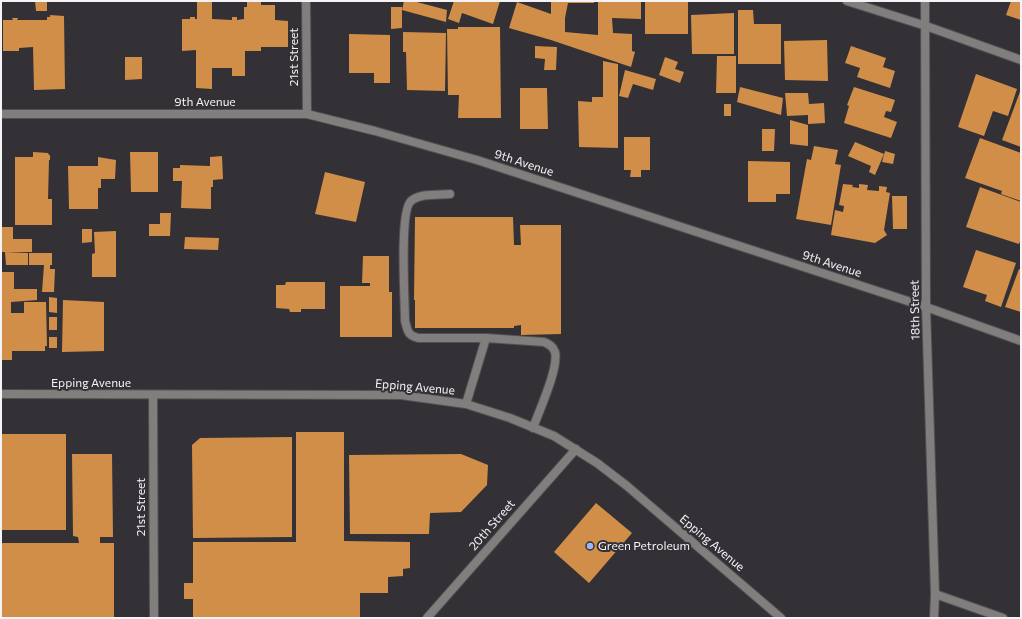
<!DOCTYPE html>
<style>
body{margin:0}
#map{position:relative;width:1022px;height:619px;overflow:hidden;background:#333136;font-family:Commissioner,sans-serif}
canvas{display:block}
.frame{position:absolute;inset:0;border:2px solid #f5f3f6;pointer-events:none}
</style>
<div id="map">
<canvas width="1022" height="619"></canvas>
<div class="frame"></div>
</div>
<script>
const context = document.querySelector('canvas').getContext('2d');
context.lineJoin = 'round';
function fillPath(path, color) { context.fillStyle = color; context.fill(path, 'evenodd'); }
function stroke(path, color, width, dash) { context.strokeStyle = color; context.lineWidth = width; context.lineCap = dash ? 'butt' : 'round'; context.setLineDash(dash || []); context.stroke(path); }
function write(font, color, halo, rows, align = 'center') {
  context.font = font + ' Commissioner,sans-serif'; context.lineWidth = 4; context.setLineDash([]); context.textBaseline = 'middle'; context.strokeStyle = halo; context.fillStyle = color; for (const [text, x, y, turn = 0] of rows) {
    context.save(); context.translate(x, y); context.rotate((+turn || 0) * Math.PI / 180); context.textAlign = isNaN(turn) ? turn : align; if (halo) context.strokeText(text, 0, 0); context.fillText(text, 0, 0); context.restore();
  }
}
fillPath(new Path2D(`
 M35 1H47V11H36Z
 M197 1 212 2V19L232 20V17H237V20L244 19V7H247V1H261V5H275V20L288 21V47H261V51H245V76H232V68H212V89L196 88V50L182 51V19H190V17H195V19H197Z
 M404 1H413L447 10 446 22 402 10Z
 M454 1H500L493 24 462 13 459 23 448 19Z
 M551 1H594V3H568L565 18V32L598 35V1H641V19L612 18 613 33 632 34V51L635 52 631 67 551 40 509 28 517 2 551 14Z
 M645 1H688V34H645Z
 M1011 1H1021V20L1006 15Z
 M391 7H402V28L391 29Z
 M738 10H753L754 24H781V64H738Z
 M734 13V54H692L691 15Z
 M50 15 64 16 65 89 34 90 33 47 19 48V51H3V20H13L12 18H18L17 20H47V17H50Z
 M458 27H500L501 118H458L459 95H448L447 29H458Z
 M403 32 446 33 445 91 407 90 406 52H403Z
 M349 34 390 35V83H374V73H349Z
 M827 40 828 81 785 80 784 41Z
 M535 46 557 47 556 70H544L545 59 535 58Z
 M851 46 886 58 883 67 895 71 890 88 857 77 860 68 845 63Z
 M717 56H736V93H716Z
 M125 57H142V79L125 80Z
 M665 57 678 62 675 69 684 72 680 83 659 75Z
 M603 61 618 64V148L579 147 578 101 592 102V97H603Z
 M625 70 656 79 653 90 633 84 628 98 619 96Z
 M976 74 1017 89 1008 116 993 111 984 136 958 127Z
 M740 87 783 98 781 115 737 102Z
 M854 87 895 100 891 112 886 111 884 117 897 122 891 138 844 123 849 106 847 105Z
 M520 88H547L548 129H520Z
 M1021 89V147L1002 140Z
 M785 93H808L809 104 824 103 825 123 808 124V115L787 116Z
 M724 104H731V116H724Z
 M790 120 808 125V146L790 144Z
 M762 129H775L774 151H762Z
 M624 137H650V170H641V177H630L631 170H624Z
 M980 138 1021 153V201L1001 194 1002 191 965 178Z
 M855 142 884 154 875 175 869 172 871 166 848 156Z
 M814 146 838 150 835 164 841 165 831 225 796 219 807 159 811 160Z
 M885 151 895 154 893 164 882 162Z
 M33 152 48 153 49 155H50V160H49L48 199H52V225H15V157H33Z
 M130 152H158V192H131Z
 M222 156 223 179 213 180V187H211V209L181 208 182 181H173V168H180V165L210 166V157Z
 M98 157 116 160 115 179H101V188H98V209H69L68 166H98Z
 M748 161 790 162V194H776V202H748Z
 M325 172 365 182 356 222 315 214Z
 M843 184 853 185 852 187 859 188V184L868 185 867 190 879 191V186L887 187 886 192 890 193 884 230 887 235 875 243 831 235 835 210 843 212 844 206 839 205Z
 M980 187 1021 202V239L1019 244 966 227Z
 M892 196H907V229H893Z
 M160 213H171L170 236H149V224H160Z
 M415 217H513L514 245H521L520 225H561V334L521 335V325L514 326V328H415V300H414Z
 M1 227H13V239H32V252H1Z
 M82 229H92V242L82 243Z
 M116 231V277H92V254L95 253 94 232Z
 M185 237 219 238 218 250 184 249Z
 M976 250 1016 263 1001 307 985 301 987 295 963 287Z
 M5 252 28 253V265H6Z
 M29 253H52V265H50V269H55L54 292H42L44 265H29Z
 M363 256H389V292H392V337H340V286H370V283H362Z
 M1019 269 1021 270V312L1005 307Z
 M2 272H14V289H37V300L11 302V313H24V302H46L47 346H45V351H12V360H1Z
 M286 282H325V309H301V312H290L289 309 276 308V285H285Z
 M49 297 57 298V313L49 312Z
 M63 300 104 302V351L62 352Z
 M49 317H57V330H49Z
 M49 337H57V348H49Z
 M296 432H344V541L410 542V568L403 569V576L388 577V593H360V618H193V599H184V583H193V542H296Z
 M1 434H66V530H1Z
 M292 437V537L193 538 192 445 200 438Z
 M72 454H112L113 537H100V543H114V618H1V543H79L78 537 73 536Z
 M461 454 488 465 487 485 461 512 430 513 429 534H350L349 455Z
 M596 503 632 533 589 583 554 552Z`), '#d18e48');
const service = new Path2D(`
 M450 194C438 195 420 193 411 201 399 211 405 301 405 321 408 331 407 335 418 338H486L466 404
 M486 338 544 342C549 344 553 346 555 352 559 368 539 411 533 428
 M153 395 154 618
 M427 618 576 449`);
const minor = new Path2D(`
 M306 1 307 114
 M847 1 926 26 1021 60
 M925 1 926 307 935 594 934 618
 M1 114H307L375 131 477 160 926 307 1021 341
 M935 594 1003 618`);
const tertiary = new Path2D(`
 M1 394 401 395 466 404 510 418 554 436 597 463 627 486 781 618`);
stroke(service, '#525055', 10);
stroke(minor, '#525055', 10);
stroke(tertiary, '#525055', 10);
stroke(service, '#817e7d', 8);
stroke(minor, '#817e7d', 8);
stroke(tertiary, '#817e7d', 8);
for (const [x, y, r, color] of [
 [590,546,4,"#9fb3fd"]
]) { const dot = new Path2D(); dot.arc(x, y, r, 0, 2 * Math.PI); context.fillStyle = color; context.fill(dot); stroke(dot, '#333136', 1.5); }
write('12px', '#f5f3f6', '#333136', [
 ["21st Street",294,57,-90],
 ["9th Avenue",205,102],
 ["9th Avenue",524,163,18],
 ["9th Avenue",832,264,18],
 ["18th Street",915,310,-91],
 ["Epping Avenue",91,383],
 ["Epping Avenue",415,387,5],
 ["21st Street",141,507,-90],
 ["20th Street",492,525,-49],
 ["Epping Avenue",712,543,40]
]);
write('12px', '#f5f3f6', '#333136', [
 ["Green Petroleum",598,546]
], 'left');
</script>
